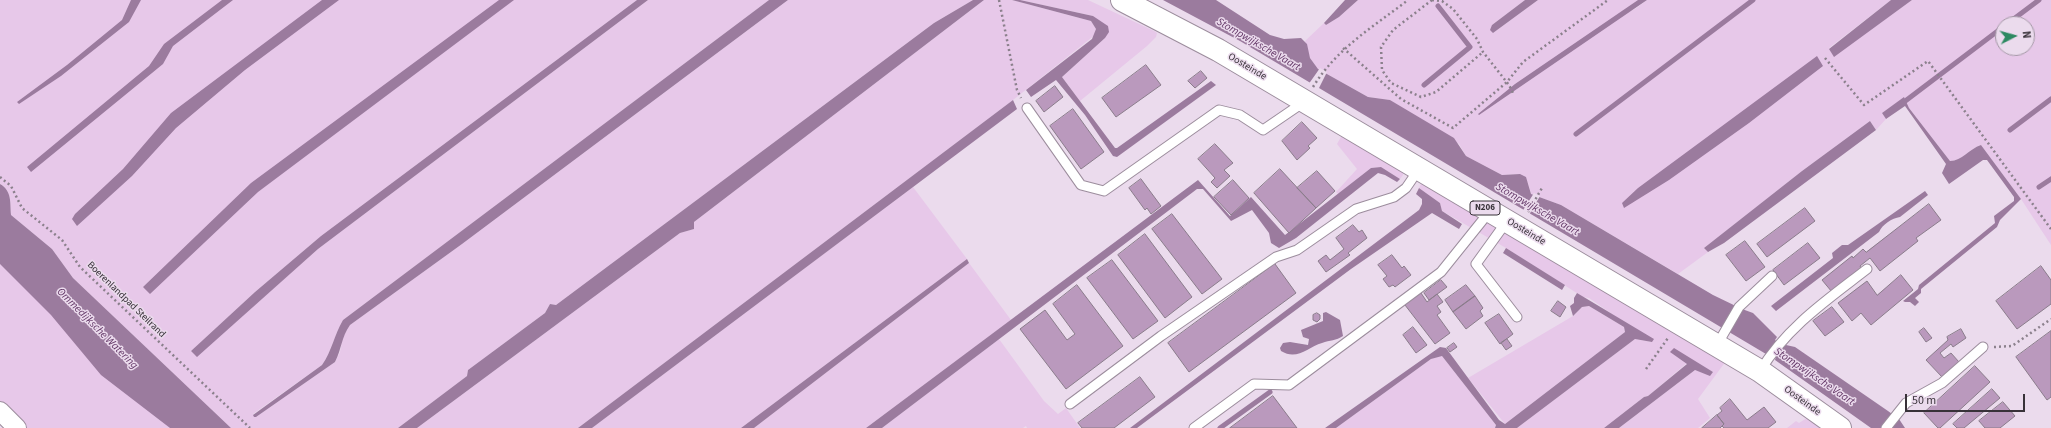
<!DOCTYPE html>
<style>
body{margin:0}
#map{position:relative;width:2051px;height:428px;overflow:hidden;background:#ebdbed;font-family:"Source Sans 3",sans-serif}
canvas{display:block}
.north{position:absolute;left:1995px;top:16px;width:40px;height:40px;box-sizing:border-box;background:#ebdbed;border:1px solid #a397a5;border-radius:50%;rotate:84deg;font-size:11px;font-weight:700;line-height:16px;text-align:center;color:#383239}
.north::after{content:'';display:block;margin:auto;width:14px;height:18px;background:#2c8961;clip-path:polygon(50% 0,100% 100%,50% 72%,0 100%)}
.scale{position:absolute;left:1905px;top:394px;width:120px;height:18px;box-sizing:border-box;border:2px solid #383239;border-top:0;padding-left:5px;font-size:12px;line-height:14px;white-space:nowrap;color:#383239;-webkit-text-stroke:3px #ebdbed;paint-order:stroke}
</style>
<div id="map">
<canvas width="2051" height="428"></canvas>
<div class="north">N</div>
<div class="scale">50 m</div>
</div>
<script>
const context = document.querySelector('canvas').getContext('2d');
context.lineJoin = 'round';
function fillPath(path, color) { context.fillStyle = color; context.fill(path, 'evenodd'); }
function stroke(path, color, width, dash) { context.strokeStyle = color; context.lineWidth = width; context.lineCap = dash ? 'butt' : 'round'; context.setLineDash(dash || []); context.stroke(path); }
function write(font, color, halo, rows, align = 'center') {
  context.font = font + ' "Source Sans 3",sans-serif'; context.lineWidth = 3; context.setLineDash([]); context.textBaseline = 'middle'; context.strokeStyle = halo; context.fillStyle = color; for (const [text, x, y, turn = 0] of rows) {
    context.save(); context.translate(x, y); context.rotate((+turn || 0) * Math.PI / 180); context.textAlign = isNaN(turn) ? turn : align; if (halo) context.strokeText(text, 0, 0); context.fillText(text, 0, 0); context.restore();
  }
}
fillPath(new Path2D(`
 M0 0H637L321 236 255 292 191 351 197 356 318 249 648 0H769L343 320C334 335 332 351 322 365L253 414 256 417 335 362 340 352 343 336 350 325 462 244 788 0H973L934 23 556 305 550 304 545 313 468 370 467 376 398 428H231L73 278 52 249 11 215C10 202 12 191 0 184Z
 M984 0H1012L1091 21 1096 29 1095 35 1013 100 578 428H417L680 233 694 229V222Z
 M1020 0H1088L1154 31 1157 33 1156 37 1147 46 1080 101 1062 77 1105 38 1093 16Z
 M1358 0H1525L1492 25 1493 33 1538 0H1638L1612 19 1635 9 1647 0H1891L1829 48 1834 56 1912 0H2051V245L2021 199 1981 145C1969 149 1962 161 1950 161L1909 108 1904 98 1882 113 1886 119 1876 130 1870 121 1802 171 1704 248 1708 252 1678 274 1561 205 1531 194 1528 183 1520 174 1502 175 1466 156 1459 144 1390 100 1368 97 1318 69 1310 58 1305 41 1324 23 1326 25 1339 17ZM2003 24H2027V48H2003Z
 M1342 135 1403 172V175L1400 179 1381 167 1371 168 1338 194 1336 192 1357 169 1337 144Z
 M1426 183 1726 361 1698 399 1710 418 1698 428H1619L1695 370 1710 375 1713 372 1671 352 1687 363 1648 396 1644 397 1604 428H1517L1635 339 1652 342 1589 298 1583 297 1506 248 1442 211 1440 203 1419 188 1421 184Z
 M913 187 967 259 741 428H592Z
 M969 263 1011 320 866 428H754Z
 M0 264 170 428H24L0 405Z
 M1589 306 1624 327 1625 332 1505 424 1468 378 1573 316 1582 307Z
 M999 339 1044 401 1058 414 1066 408 1080 428H1027L1026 426 1023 428H882Z
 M1437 356H1442L1496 425 1495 428H1336L1431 359Z
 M1810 416 1826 428H1787L1796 421 1799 423Z`), '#e7c8e9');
fillPath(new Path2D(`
 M131 0H141L129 22 61 76 19 104 17 102 67 65 122 20Z
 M222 0H233L173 46 163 64 31 172 27 167 149 66 164 44Z
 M322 0H339L245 70 176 128 132 176 77 226 72 219 75 214 123 169 171 113Z
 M499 0H514L258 192 150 294 143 287 251 183Z
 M637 0H648L318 249 197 357 191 351 255 292 321 236Z
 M769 0H788L462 244 350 325C341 338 342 348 335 362L256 417H254L253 415 322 365C332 351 334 335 343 320Z
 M973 0H984L694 222V229L680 233 417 428H398L467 376 468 370 545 313 550 304 556 305 934 23Z
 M1012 0H1020L1093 16 1108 26 1109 32 1105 38 1062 77 1115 148H1117L1211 81 1216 85 1117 157 1113 156 1085 115 1056 80 1031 97 1026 90 1092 39 1096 29 1091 21Z
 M1163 0H1216L1270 35 1284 39 1301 38 1307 44 1310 58 1318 69 1368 97 1390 100 1454 138 1466 156 1502 175 1520 174 1526 177 1531 194 1561 205 1713 295 1742 309 1753 313 1777 337 1775 340 1783 347 1786 345 1795 347 1888 411 1899 419 1905 428H1871L1775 360 1776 356 1769 351 1766 354 1240 41Z
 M1345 0H1358L1339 17 1326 25 1324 23Z
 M1525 0H1538L1493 33 1490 30 1492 25Z
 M1638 0H1647L1479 115 1478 114 1515 84Z
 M1891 0H1912L1834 57 1829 49Z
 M1817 56 1823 66 1749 123 1669 180 1624 208 1622 203 1638 188Z
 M1904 97 1909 108 1950 161C1962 161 1969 149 1981 145L2021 199 2000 220 1997 227 1921 289V293L1915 298 1919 302 1915 306 1910 302H1905L1903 301 1918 289 1919 285 1995 223 1994 216 2014 201V197L1987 160H1983L1949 184 1942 173 1946 164 1905 106 1886 119 1882 113Z
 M1013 100 1017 109 592 428H578Z
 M1870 121 1876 130 1724 243 1708 252 1704 248 1802 171Z
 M1381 167 1400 179 1397 182 1385 175 1378 173 1296 238 1279 248 1271 243 1269 233 1252 210 1231 221 1203 189H1197L882 428H866L1198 180 1230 216 1251 197 1285 235 1371 168Z
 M0 184C12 191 10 202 11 215L52 249 73 278 231 428H170L101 375 51 315 0 264Z
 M1419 188 1440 203 1442 211 1462 224 1459 229 1432 213 1351 269 1137 428H1130L1419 210 1422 204V199L1416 194Z
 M1925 191 1928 195 1900 217C1892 218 1882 225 1879 232L1776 311 1771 306 1833 258 1832 253 1842 245H1848Z
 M1506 248 1565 285 1562 290 1503 253Z
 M967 259 969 263 754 428H741Z
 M1577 293 1654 339 1652 342 1635 339 1517 428H1495L1496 425 1442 356 1431 359 1336 428H1325L1440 347 1446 348 1499 420 1505 424 1625 332 1624 327 1589 306 1582 307 1573 316 1570 306 1574 303V298Z
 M1326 312 1340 320 1343 336C1336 341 1330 340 1322 343 1308 347 1297 361 1281 351L1280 348 1283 343 1290 342 1308 345 1309 339 1303 337 1301 330 1323 321V313Z
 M1674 348 1713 372 1710 376 1695 370 1619 428H1604L1644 397 1648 396 1687 364 1670 352Z`), '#9b7b9e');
fillPath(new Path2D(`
 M1320 68 1327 72 1318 90 1308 85Z
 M1534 193 1540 196 1529 215 1522 212Z`), '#ebdbed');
stroke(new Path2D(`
 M2007 24 2039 0
 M1424 85 1470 47 1438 6
 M1900 105 2003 27
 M2010 130 2051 99
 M1576 134 1753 0
 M2039 187 2051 179
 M1220 428 1270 392`), '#9b7b9e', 5);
const building = new Path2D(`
 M1146 65 1161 85 1116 117 1102 98Z
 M1201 71 1207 78 1195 88 1188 81Z
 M1055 86 1063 97 1044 112 1036 101Z
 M1073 109 1104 152 1081 169 1050 126Z
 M1302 122 1317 138 1308 146 1310 148 1297 160 1282 141Z
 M1215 144 1233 163 1224 170 1230 176 1217 188 1211 182 1215 178 1198 159Z
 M1280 169 1316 208 1289 233 1254 193Z
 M1317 171 1335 191 1316 208 1297 188Z
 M1141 179 1161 206 1151 214 1147 208 1145 210 1129 188Z
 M1233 180 1249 198 1231 215 1214 197Z
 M1929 204 1941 220 1916 238 1918 241 1880 271 1870 258 1860 266 1861 268 1832 292 1822 280 1852 256 1853 258 1863 249 1866 252Z
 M1805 208 1815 221 1767 257 1757 244Z
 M1172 214 1222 279 1202 294 1152 229Z
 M1353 225 1359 232 1362 230 1367 238 1348 253 1350 255 1326 272 1318 261 1326 255 1330 260 1344 249 1336 238Z
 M1145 234 1192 297 1165 318 1118 255Z
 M1745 241 1765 267 1746 281 1726 255Z
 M1808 243 1820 258 1784 285 1773 270Z
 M1392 255 1402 268 1404 266 1411 275 1395 287 1393 285 1389 287 1383 279 1387 276 1378 265Z
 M1112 260 1158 321 1133 339 1087 278Z
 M1275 264 1296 293 1189 372 1168 343Z
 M2041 266 2051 280V304L2017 329 1996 301Z
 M1901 275 1913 290 1871 325 1861 313 1852 321 1838 303 1867 281 1877 295Z
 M1441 280 1447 287 1429 300 1424 293Z
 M1077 285 1123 346 1066 389 1020 329 1045 310 1067 340 1075 334 1053 304Z
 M1466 285 1475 296 1453 312 1445 300Z
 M1421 293 1427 302 1437 294 1443 302 1437 306 1441 312 1437 315 1450 333 1435 344 1405 305Z
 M1475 296 1483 308 1480 311 1483 316 1466 329 1453 312Z
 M1558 301 1566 307 1560 317 1551 311Z
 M1832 307 1844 322 1825 336 1813 321Z
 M1317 313 1320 315V319L1317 322 1313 320V315Z
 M1499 314 1513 334 1500 344 1485 323Z
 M1413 327 1427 345 1416 353 1403 335Z
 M1924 328 1932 338 1926 342 1919 332Z
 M1961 329 1966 338 1953 347 1951 344 1940 353 1944 358 1951 353 1959 362 1942 377 1926 360 1948 340 1947 337Z
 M2051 331V397L2047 400 2016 357Z
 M1507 339 1512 346 1506 350 1501 343Z
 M1454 343 1457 347 1450 352 1447 348Z
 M1975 366 1990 382 1940 428H1938L1924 413Z
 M1140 377 1155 397 1114 428H1082L1078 423Z
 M1992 389 2000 398 1964 428H1957L1953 424Z
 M1273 396 1297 428H1230Z
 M1730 399 1747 420 1764 407 1776 422 1768 428H1724L1722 426 1724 424 1717 415 1722 411 1720 408Z
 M2003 402 2015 416 2000 428H1985L1979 421Z
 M1717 415 1724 424 1720 428H1702Z`);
fillPath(building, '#ba99bd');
stroke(building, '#8a7c8b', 1);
const service = new Path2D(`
 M1027 108 1081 185 1104 191 1219 110 1240 115 1263 130 1304 102
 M1507 221 1476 264 1517 317
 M1717 345 1739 307 1772 276
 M1760 371C1787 327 1827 300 1867 269
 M1070 404 1161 336 1276 257 1297 250 1356 209 1394 197 1406 188 1419 169
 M1194 428 1254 384 1289 385 1441 272 1490 211
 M1886 428 1906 403 1942 383 1983 347`);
const minor = new Path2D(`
 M0 411 17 428`);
const primary = new Path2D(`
 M1122 0 1218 50 1760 371 1840 428`);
stroke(service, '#9c8d9d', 11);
stroke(minor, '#9c8d9d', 20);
stroke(primary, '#9c8d9d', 24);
stroke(new Path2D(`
 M999 0 1017 90 1021 98
 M1432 0 1393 30 1381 47 1382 70 1391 83 1421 97 1436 92 1483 52
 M1432 0 1442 1 1453 9 1477 39 1483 52 1509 85 1514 95
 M1343 48 1401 99 1453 128 1507 82 1523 62 1608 0
 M1825 58 1864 105 1928 61 2051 229
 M1313 87C1337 48 1373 27 1408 0
 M0 177 11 186 22 208 62 240 80 267 250 428
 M1528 212 1542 188
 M1994 347 2012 346 2051 319
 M1646 369 1668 338`), '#8b808c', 2.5, [2, 3]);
stroke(service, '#fff', 9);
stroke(minor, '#fff', 18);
stroke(primary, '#fff', 22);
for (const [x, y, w] of [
 [1485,208,30]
]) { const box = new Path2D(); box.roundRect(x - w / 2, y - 7, w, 14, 3); context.fillStyle = '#ebdbed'; context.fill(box); stroke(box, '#383239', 1); }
write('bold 9px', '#383239', null, [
 ["N206",1485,208]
]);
write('10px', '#383239', '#ebdbed', [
 ["Oosteinde",1247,67,31],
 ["Oosteinde",1526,232,31],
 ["Boerenlandpad Steilrand",126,300,44],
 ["Oosteinde",1802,401,36]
]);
write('italic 11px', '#623666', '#ebdbed', [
 ["Stompwijksche Vaart",1258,45,30],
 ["Stompwijksche Vaart",1537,210,30],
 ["Ommedijksche Watering",97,329,45],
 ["Stompwijksche Vaart",1814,377,34]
]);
</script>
